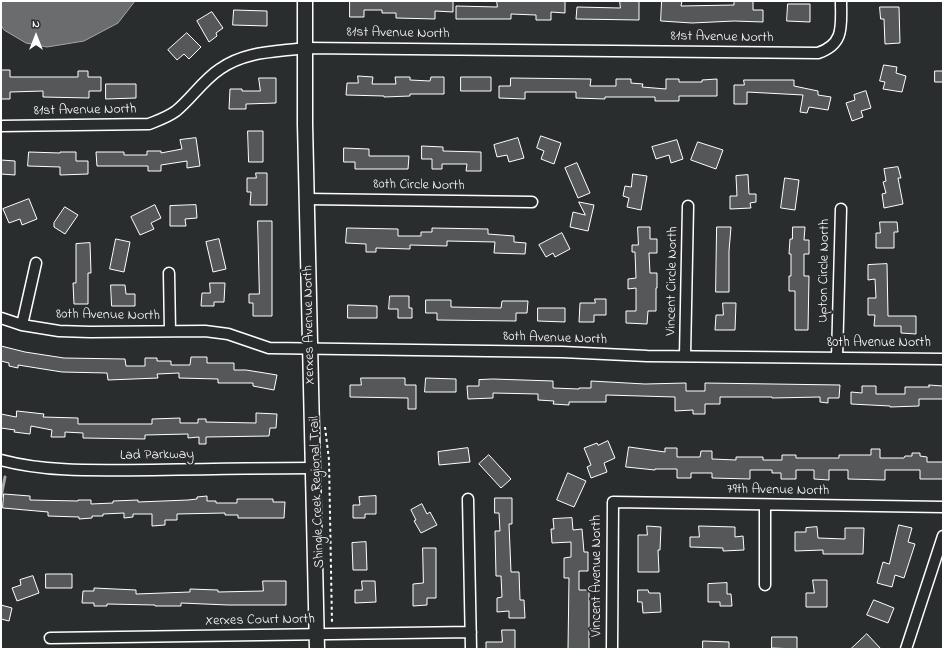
<!DOCTYPE html>
<style>
body{margin:0}
#map{position:relative;width:944px;height:650px;overflow:hidden;background:#2a2d2e;font-family:"Indie Flower",sans-serif}
canvas{display:block}
.frame{position:absolute;inset:0;border:2px solid #fff;pointer-events:none}
.north{position:absolute;left:16px;top:16px;width:40px;height:40px;-webkit-text-stroke:3px #2a2d2e;paint-order:stroke;rotate:0deg;font-size:11px;font-weight:700;line-height:16px;text-align:center;color:#fff}
.north::after{content:'';display:block;margin:auto;width:14px;height:18px;background:#fff;clip-path:polygon(50% 0,100% 100%,50% 72%,0 100%)}
</style>
<div id="map">
<canvas width="944" height="650"></canvas>
<div class="frame"></div>
<div class="north">N</div>
</div>
<script>
const context = document.querySelector('canvas').getContext('2d');
context.lineJoin = 'round';
function fillPath(path, color) { context.fillStyle = color; context.fill(path, 'evenodd'); }
function stroke(path, color, width, dash) { context.strokeStyle = color; context.lineWidth = width; context.lineCap = dash ? 'butt' : 'round'; context.setLineDash(dash || []); context.stroke(path); }
function write(font, color, halo, rows, align = 'center') {
  context.font = font + ' "Indie Flower",sans-serif'; context.lineWidth = 4; context.setLineDash([]); context.textBaseline = 'middle'; context.strokeStyle = halo; context.fillStyle = color; for (const [text, x, y, turn = 0] of rows) {
    context.save(); context.translate(x, y); context.rotate((+turn || 0) * Math.PI / 180); context.textAlign = isNaN(turn) ? turn : align; if (halo) context.strokeText(text, 0, 0); context.fillText(text, 0, 0); context.restore();
  }
}
const water = new Path2D(`
 M1 1H135L118 23 84 41 47 47 26 43 4 30 1 25Z`);
fillPath(water, '#6a6c6d');
stroke(water, '#a6a7a7', 1);
stroke(new Path2D(`
 M1 497 5 477`), '#a6a7a7', 3);
const building = new Path2D(`
 M350 1H453V12L435 11V19L396 18V13H382V10H364V17H350Z
 M497 1H565V13L551 12V20H536V15L511 14V19H456V6L497 7Z
 M620 1H639V20L576 19 577 7 620 8Z
 M662 1H682L681 6 734 5V1H753V10H763V22L734 21 692 23 661 21Z
 M788 4H810V22L787 21Z
 M880 7H899L900 43 885 44 884 19H881Z
 M234 10 267 11V26L233 25Z
 M212 12 223 28 216 33 217 36 209 42 197 21Z
 M187 33 201 47 189 59 184 54 177 60 168 50Z
 M884 65 897 67 896 73 906 76 902 92 883 89 885 82 880 81Z
 M1 70H10V77H78V71H88V77H101V91H89V98L43 97V91L10 92V99H1Z
 M935 71H943V82H935Z
 M358 76 373 77 372 84H396L395 77H410V80L430 81 431 77H444V94H410V96L384 97V96L346 95 347 83H358Z
 M461 77H491V91H461Z
 M259 78H276V103L246 104V109H229L230 89H242V91H260Z
 M511 78 591 79 590 86H616V79H631V83L643 84 642 87 666 89V79H679V82H702V80L717 79V96H679V101H655V97H605V99L576 98V92H525V99L499 98V86H510Z
 M744 80H794V86L818 91V95L831 97 828 110 809 107 807 113 800 112 803 95 747 92V104H734V85H744Z
 M106 84H136V98L106 99Z
 M866 91 871 108 861 111 863 117 852 121 846 103 855 100 854 95Z
 M248 131H263V162H249Z
 M541 136 561 143 554 164 541 159 544 151 537 148Z
 M196 138 200 166 187 168V161L161 165V171H148V166H97L96 152H124V155H147V151H161V153L182 149 180 140Z
 M518 138 524 158 509 162 507 155 497 157 494 145Z
 M677 140 683 159 671 163 669 155 656 159 652 147Z
 M698 142 723 150 716 169 691 160Z
 M422 146 443 147V151L481 152V171H466L467 164H442V169H432V159H422Z
 M344 148 369 149V156H409L408 169H355V162H344Z
 M29 152 60 153V152H76V161H88V174L60 175V167L28 166Z
 M1 160 15 161V175L1 174Z
 M577 163 590 193 578 198 565 168Z
 M898 167 901 178H898L903 204 884 208 882 194 886 193 883 182 886 181 884 169Z
 M256 173H267V205H250L251 192H247V178H256Z
 M633 174 647 176 641 210 627 207 629 198 623 196 625 186 631 187Z
 M748 175 749 194H756V202L750 203 751 208 730 209V196H737L736 176Z
 M785 178 799 180 795 210 781 208Z
 M29 199 37 219 22 225 20 219 9 223 3 209Z
 M579 202 594 205 588 231 570 227 573 212 585 215Z
 M155 205 161 218 151 223 154 229 140 235 131 217Z
 M196 205 197 218 185 219 186 226H170V206Z
 M65 207 78 215 65 234 54 227V223Z
 M258 221H272V316H253V303H249V294H259Z
 M880 222H897L898 232H894V248H876V233H880Z
 M638 227H650V239H657V253H649L650 273H657V288H656V311H648L647 324 626 323V311H636V288L628 289V279L636 278 635 252H632V245H638Z
 M717 227H731L729 251V292H716Z
 M793 227H805L804 240H809V254H804V276H809L808 330H795V291H789V276H791V254H789L790 239H792Z
 M347 228 398 229V236H421V232H432V228L488 229V234L514 236V242L526 243 525 254 494 253 495 242 447 241V246L410 245V249L376 248V252H366V244L346 243Z
 M562 233 570 249 555 257 553 253 546 257 539 245Z
 M116 239 130 242 124 272 110 269Z
 M219 239 226 269 213 272 206 242Z
 M90 243 91 273H88V304H74L73 283H76V244Z
 M887 264 888 316H916V334L901 333V326H874L875 315H868V298H876L875 279 868 280V265Z
 M210 283H225L224 302H214V306H201L202 293H210Z
 M111 285H125L126 294H135V306H112Z
 M390 296H409V308H412V318H398V309H389Z
 M595 299H606V315H594V322H579L580 303H595Z
 M426 300H451V307L501 308 502 301H528L527 313H516V321L437 320V313H426Z
 M723 303H736L735 330H715L716 315H723Z
 M348 305 377 306V318H348Z
 M538 308H565V322L538 321Z
 M1 346 25 352 64 358 125 359 126 366H145V358H157V361H171V365H190L191 357H207V363H234V370H246L277 375 274 390 253 386V383H218V379L179 378V373L157 374 158 378 108 380 107 373 62 372 18 365V368L9 366V363L1 361Z
 M361 378H405V385H416V409H408V398L350 397V385H361Z
 M426 378 456 379V392H425Z
 M493 379 553 381V388L579 389V388H591V381L645 384 686 383V391H705V383L840 385 839 398H828V403L820 402V397L772 398V397H720V404H705V414H693V410L675 411V397L606 395V402H569V405L553 404 554 401 538 400V394L493 393V398L468 399 467 386H479V380Z
 M929 385 943 386V399H919V406L890 407V406L851 404V392L862 393V386H876V394H905V387H929Z
 M17 411 44 414 43 417 78 418V424H152V419L180 418V423H198V419H206V422L256 423V413L277 414 276 428H270L269 436 206 437V444H199V437L188 438V434L145 435V439L83 438V433L65 432V437H51L52 430 31 426 30 434 14 432 15 430 1 428V414L16 417Z
 M608 441 615 458 604 463 607 472 591 478 587 467 591 465 584 448 597 443 598 445Z
 M629 447 665 452V448H677V457H700L701 451H712V459L736 460V457H763V460H782V455H796V458H839V455H871V449H880V458H904L905 456H912V453H920V456L927 457V462H943V479H920V470H885V480L848 479V470H829V480L814 479V470H796V479H781V473H772V470H750V479L712 478V473H691V478H677V469H655V470L626 467Z
 M468 448 470 462 439 465 438 452Z
 M489 455 511 479 501 488 479 464Z
 M568 473 586 481 574 507 557 500Z
 M4 494 30 496V500L78 501V500H91V504L113 503V501L138 500V502L188 500 197 499V497L207 496V501H216V503H237V499H273V502H285L284 518H238V515H225V513L177 514V520H165V525L152 526V514H133V517L124 518V513L103 514V516H92V518L79 519V517L48 516V512L3 508Z
 M376 496V514H365V518H353V505H360L359 497Z
 M495 498H512V524H509L511 572H519L520 600H524L525 618H509V611L497 612V598L502 597 501 576H496L495 531H500L499 513H495Z
 M422 504 427 514 430 512 437 525 421 533 414 521 416 520 411 510Z
 M572 518 573 530 582 529 584 552H588V571H579V590H589V649H568L569 578H564V558L571 557V542L552 543 551 529H554L553 519Z
 M899 525 912 528 908 542 915 544 904 578 895 575 892 587 877 583 883 562 889 564Z
 M647 526 661 527 660 550H658L659 572H638V535H647Z
 M699 526 735 527V537L743 536 744 550 723 551V548L690 547V537H699Z
 M817 527 818 538 845 539V528H864L863 554H823V550L795 551V532H806V528Z
 M366 542 367 570H353L352 543Z
 M423 548H436V598H427V605L413 606V584L423 583Z
 M46 574H72V588H46Z
 M33 576 39 593 17 601 12 588 21 585 20 580Z
 M813 580H827V607H806V593H814Z
 M263 581H286V605H228L181 603V606H155V605L107 604V606H94V603H82L83 591H94V588L136 590V594L190 592V589L218 590V592L263 591Z
 M362 581H375L376 602 355 603V590H362Z
 M727 583V594H731L732 606H720V602H708V584Z
 M638 590H648L649 593H660L661 612 643 613 642 602H638Z
 M874 600 894 608 888 623 867 615Z
 M1 605 12 608 9 621 1 619Z
 M502 630H515V649H486V642H502Z
 M867 634 881 649H851Z
 M772 637H797V649L772 648Z
 M703 641 729 642V649H703Z`);
fillPath(building, '#555758');
stroke(building, '#fff', 1);
const street = new Path2D(`
 M1 126 149 124C159 120 168 117 176 111 192 98 203 80 220 69 245 51 276 52 305 48L818 53C845 44 841 25 841 1
 M307 199 532 202
 M169 273 170 331
 M1 318 22 325 59 331 90 332 205 331 228 334 269 348 562 352 647 356 943 359
 M22 325 36 263
 M685 356 688 206
 M837 358 841 209
 M1 460C50 473 102 470 152 470 206 469 260 468 313 468
 M468 499 471 649
 M765 505V585
 M50 638 471 632
 M612 649 613 502 943 507
 M906 649 943 536`);
const secondary = new Path2D(`
 M305 1V124L317 649`);
stroke(street, '#fff', 13);
stroke(secondary, '#fff', 17);
stroke(new Path2D(`
 M325 427 329 460 332 624`), '#fff', 2, [3, 3]);
stroke(street, '#2a2d2e', 10);
stroke(secondary, '#2a2d2e', 14);
write('14px', '#fff', '#2a2d2e', [
 ["81st Avenue North",398,34,1],
 ["81st Avenue North",722,38,1],
 ["81st Avenue North",85,111,-1],
 ["80th Circle North",419,186,1],
 ["Upton Circle North",825,271,-89],
 ["Vincent Circle North",673,281,-89],
 ["80th Avenue North",108,316,1],
 ["Xerxes Avenue North",310,325,-91],
 ["80th Avenue North",555,339,2],
 ["80th Avenue North",879,344],
 ["Lad Parkway",157,456,-1],
 ["79th Avenue North",778,491,1],
 ["Shingle Creek Regional Trail",318,492,-92],
 ["Vincent Avenue North",598,576,-90],
 ["Xerxes Court North",260,621,-1]
]);
</script>
